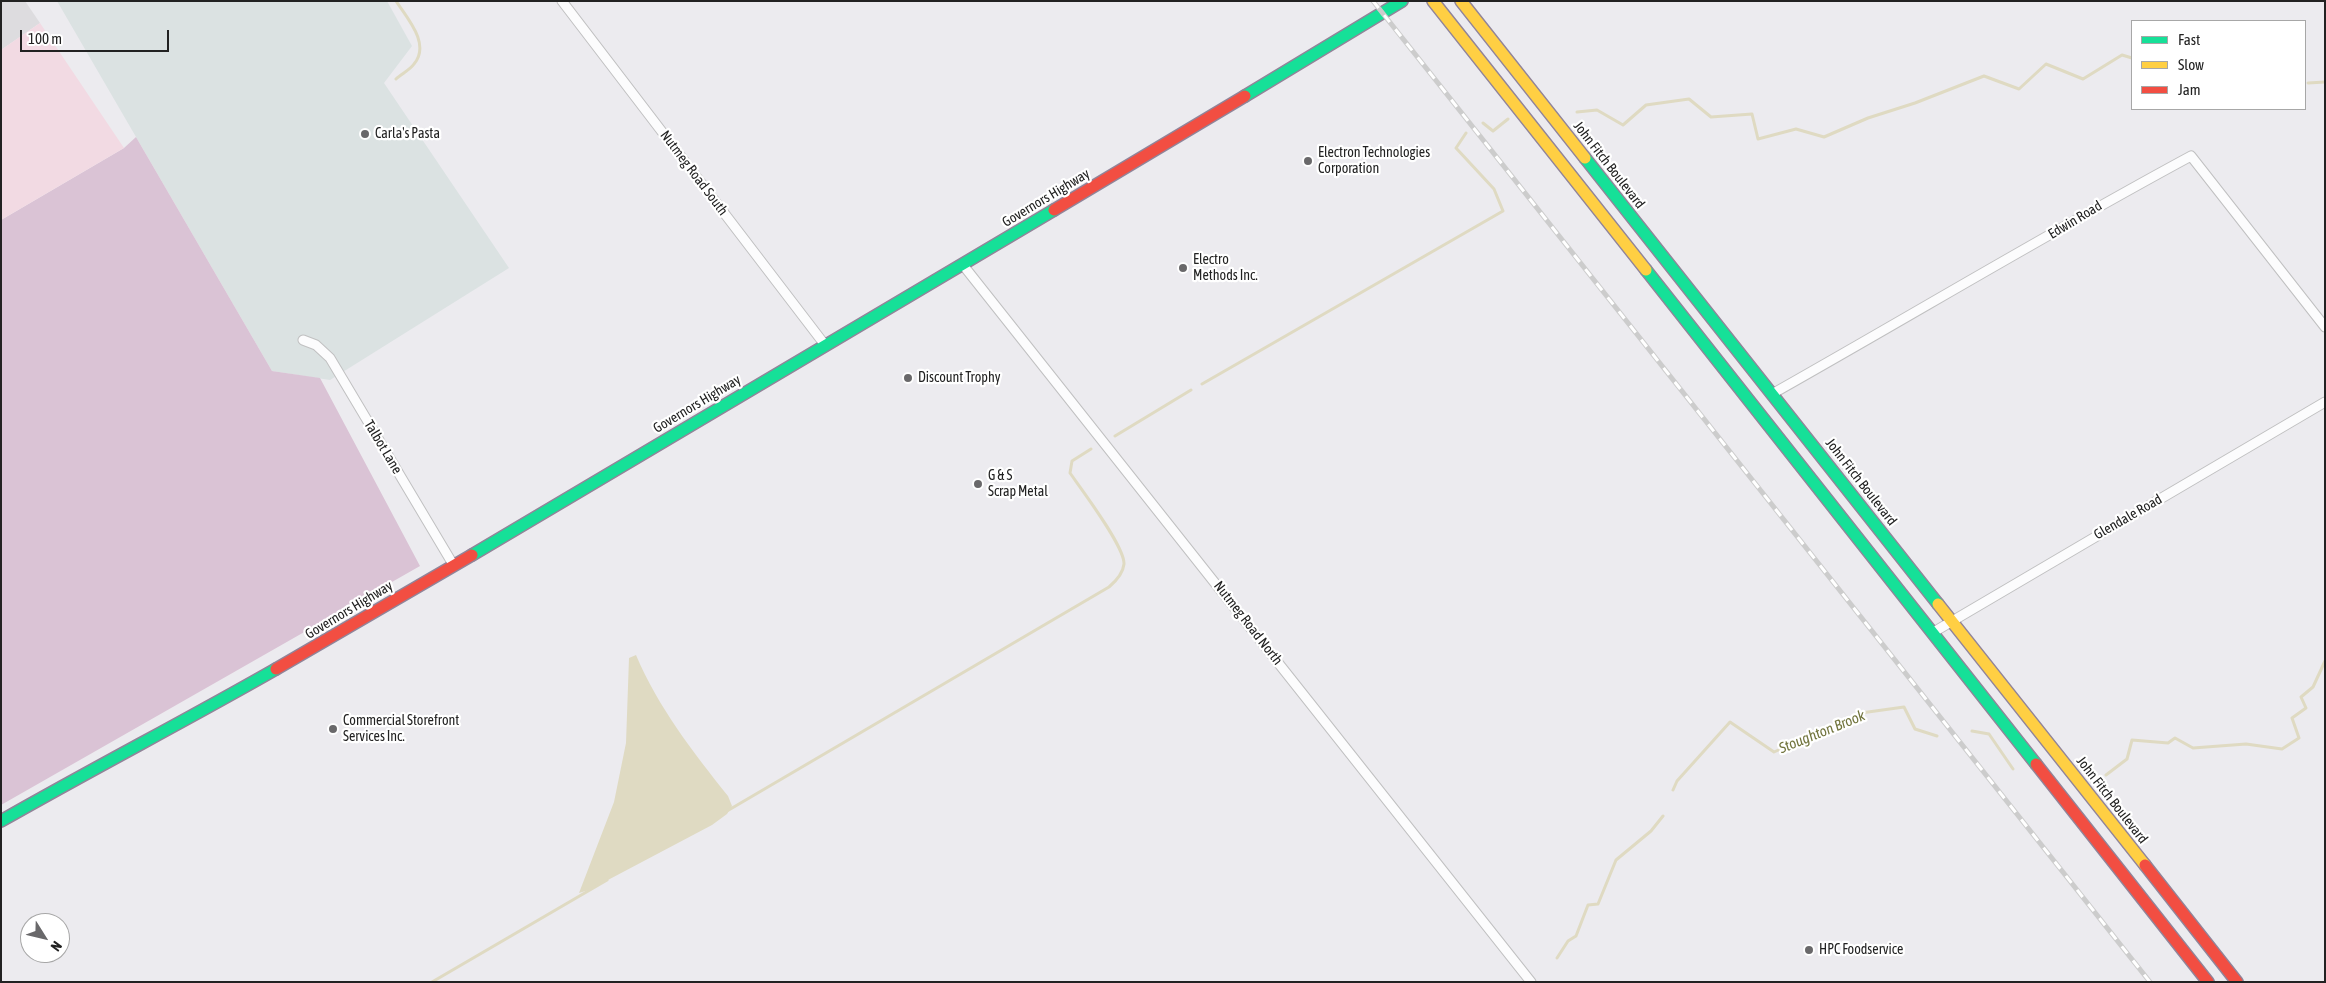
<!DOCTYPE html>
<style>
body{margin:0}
#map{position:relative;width:2326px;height:983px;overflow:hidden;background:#ecebef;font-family:"Asap Condensed",sans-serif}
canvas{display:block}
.frame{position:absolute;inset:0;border:2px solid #222;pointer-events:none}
.legend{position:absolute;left:2131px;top:20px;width:175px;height:90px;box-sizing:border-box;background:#fff;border:1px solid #a7a7a7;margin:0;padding:6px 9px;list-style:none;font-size:15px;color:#222}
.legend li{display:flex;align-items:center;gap:10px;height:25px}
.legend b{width:25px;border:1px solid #a7a7a7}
.north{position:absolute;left:20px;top:913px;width:50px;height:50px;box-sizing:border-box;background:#fff;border:1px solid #a7a7a7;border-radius:50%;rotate:126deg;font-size:14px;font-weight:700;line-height:20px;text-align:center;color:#222}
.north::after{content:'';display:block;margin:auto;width:18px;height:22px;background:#69686a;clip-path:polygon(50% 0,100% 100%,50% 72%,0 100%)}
.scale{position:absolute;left:20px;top:30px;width:149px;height:22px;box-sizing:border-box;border:2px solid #222;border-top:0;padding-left:6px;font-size:15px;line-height:18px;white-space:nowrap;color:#222;-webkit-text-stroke:4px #fff;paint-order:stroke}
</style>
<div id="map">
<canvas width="2326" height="983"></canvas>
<div class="frame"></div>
<ul class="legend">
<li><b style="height:6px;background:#16e098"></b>Fast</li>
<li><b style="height:6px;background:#ffcf43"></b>Slow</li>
<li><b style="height:6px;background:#f24e42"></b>Jam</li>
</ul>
<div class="north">N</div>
<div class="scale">100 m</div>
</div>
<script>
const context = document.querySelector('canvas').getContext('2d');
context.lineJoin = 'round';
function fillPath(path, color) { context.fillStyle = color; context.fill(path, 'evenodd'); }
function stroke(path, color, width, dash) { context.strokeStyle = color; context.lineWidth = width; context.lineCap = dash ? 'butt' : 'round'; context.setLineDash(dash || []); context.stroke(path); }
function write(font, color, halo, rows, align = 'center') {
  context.font = font + ' "Asap Condensed",sans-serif'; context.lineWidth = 4.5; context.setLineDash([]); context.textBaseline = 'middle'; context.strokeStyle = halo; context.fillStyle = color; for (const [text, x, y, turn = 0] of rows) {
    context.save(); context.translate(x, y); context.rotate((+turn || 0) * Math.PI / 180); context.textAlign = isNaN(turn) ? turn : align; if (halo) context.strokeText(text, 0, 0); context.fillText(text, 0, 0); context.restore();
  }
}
fillPath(new Path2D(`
 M1 1H25L40 23 1 50Z`), '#dddcdf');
fillPath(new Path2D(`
 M57 1H387L412 46 384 83 509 268 330 380 272 371Z`), '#dbe2e2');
fillPath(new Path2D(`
 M136 137 272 371 320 378 420 566 1 805V220L124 148Z`), '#dac3d5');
fillPath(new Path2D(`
 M40 23 124 148 1 220V50Z`), '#f2dae3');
fillPath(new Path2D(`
 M636 655C658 707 693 752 728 796L732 806 727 814 712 825 589 890 579 893 614 802 626 743 629 658Z`), '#dfdac2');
stroke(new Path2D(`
 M396 79C401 74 410 70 414 64 431 44 407 18 396 1
 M2308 83 2325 82
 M1577 112 1597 110 1623 125 1646 105 1689 99 1711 117 1752 114 1758 139 1796 129 1824 137 1868 118 1915 103 1984 76 2019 89 2046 64 2083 79 2122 55 2132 58
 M1483 123 1493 131 1508 119
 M1202 384 1503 211 1494 189 1456 148 1466 133
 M1115 436 1191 390
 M1972 731 1989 734 2013 769
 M2106 775 2127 759 2132 740 2168 743 2175 738 2193 748 2246 744 2282 749 2299 738 2292 718 2306 708 2301 697 2313 687 2325 661
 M1673 790 1677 781 1730 722 1774 752 1861 713 1904 707 1915 729 1937 736
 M727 811 1109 587C1116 581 1123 574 1124 564 1125 547 1082 490 1070 473L1072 461 1091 449
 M1557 958 1568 941 1576 936 1588 905 1598 904 1616 860 1651 831 1663 816
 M432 982 607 880`), '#dfdac2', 3);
const street = new Path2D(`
 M562 1 825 345
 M963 265 1531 982
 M303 340 316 345 330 358 454 566
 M1772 394C1912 315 2050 232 2191 156L2325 327
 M1932 633 2325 402`);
const fast = new Path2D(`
 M1245 96 1402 1
 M1585 158 1938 604
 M1646 270 2036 764
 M472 555 1054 210
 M1 821C92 769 185 721 276 669`);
const slow = new Path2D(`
 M1433 1 1646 270
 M1461 1 1585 158
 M1938 604 2145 865`);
const jam = new Path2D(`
 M1054 210 1245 96
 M276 669 472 555
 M2036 764 2208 982
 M2145 865 2237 982`);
stroke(street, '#c0c0c1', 11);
stroke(fast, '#918499', 14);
stroke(slow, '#918499', 14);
stroke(jam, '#918499', 14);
stroke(street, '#fcfcfd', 9);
stroke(fast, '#16e098', 11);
stroke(slow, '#ffcf43', 11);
stroke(jam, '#f24e42', 11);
const rail = new Path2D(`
 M1373 1 2150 982`);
stroke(rail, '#ccc', 5);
stroke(rail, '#fff', 3, [9]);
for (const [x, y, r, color] of [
 [365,134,5,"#69686a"],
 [1308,161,5,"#69686a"],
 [1183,268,5,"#69686a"],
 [908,378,5,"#69686a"],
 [978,484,5,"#69686a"],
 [333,729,5,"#69686a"],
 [1809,950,5,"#69686a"]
]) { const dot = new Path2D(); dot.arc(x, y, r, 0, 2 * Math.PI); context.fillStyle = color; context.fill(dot); stroke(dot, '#fff', 2); }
write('14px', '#222', '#fff', [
 ["Carla's Pasta",375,134],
 ["Electron Technologies",1318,153],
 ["Corporation",1318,169],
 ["Electro",1193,260],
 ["Methods Inc.",1193,276],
 ["Discount Trophy",918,378],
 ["G & S",988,476],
 ["Scrap Metal",988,492],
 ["Commercial Storefront",343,721],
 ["Services Inc.",343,737],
 ["HPC Foodservice",1819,950]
], 'left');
write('14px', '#222', '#fff', [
 ["John Fitch Boulevard",1609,165,52],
 ["Nutmeg Road South",694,173,53],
 ["Governors Highway",1046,198,-31],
 ["Edwin Road",2075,220,-31],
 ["Governors Highway",697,404,-31],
 ["Talbot Lane",383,447,59],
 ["John Fitch Boulevard",1861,482,52],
 ["Glendale Road",2128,517,-30],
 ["Governors Highway",349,610,-31],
 ["Nutmeg Road North",1248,623,52],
 ["John Fitch Boulevard",2112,800,52]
]);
write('italic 15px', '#71743d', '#fff', [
 ["Stoughton Brook",1822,732,-22]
]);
</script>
